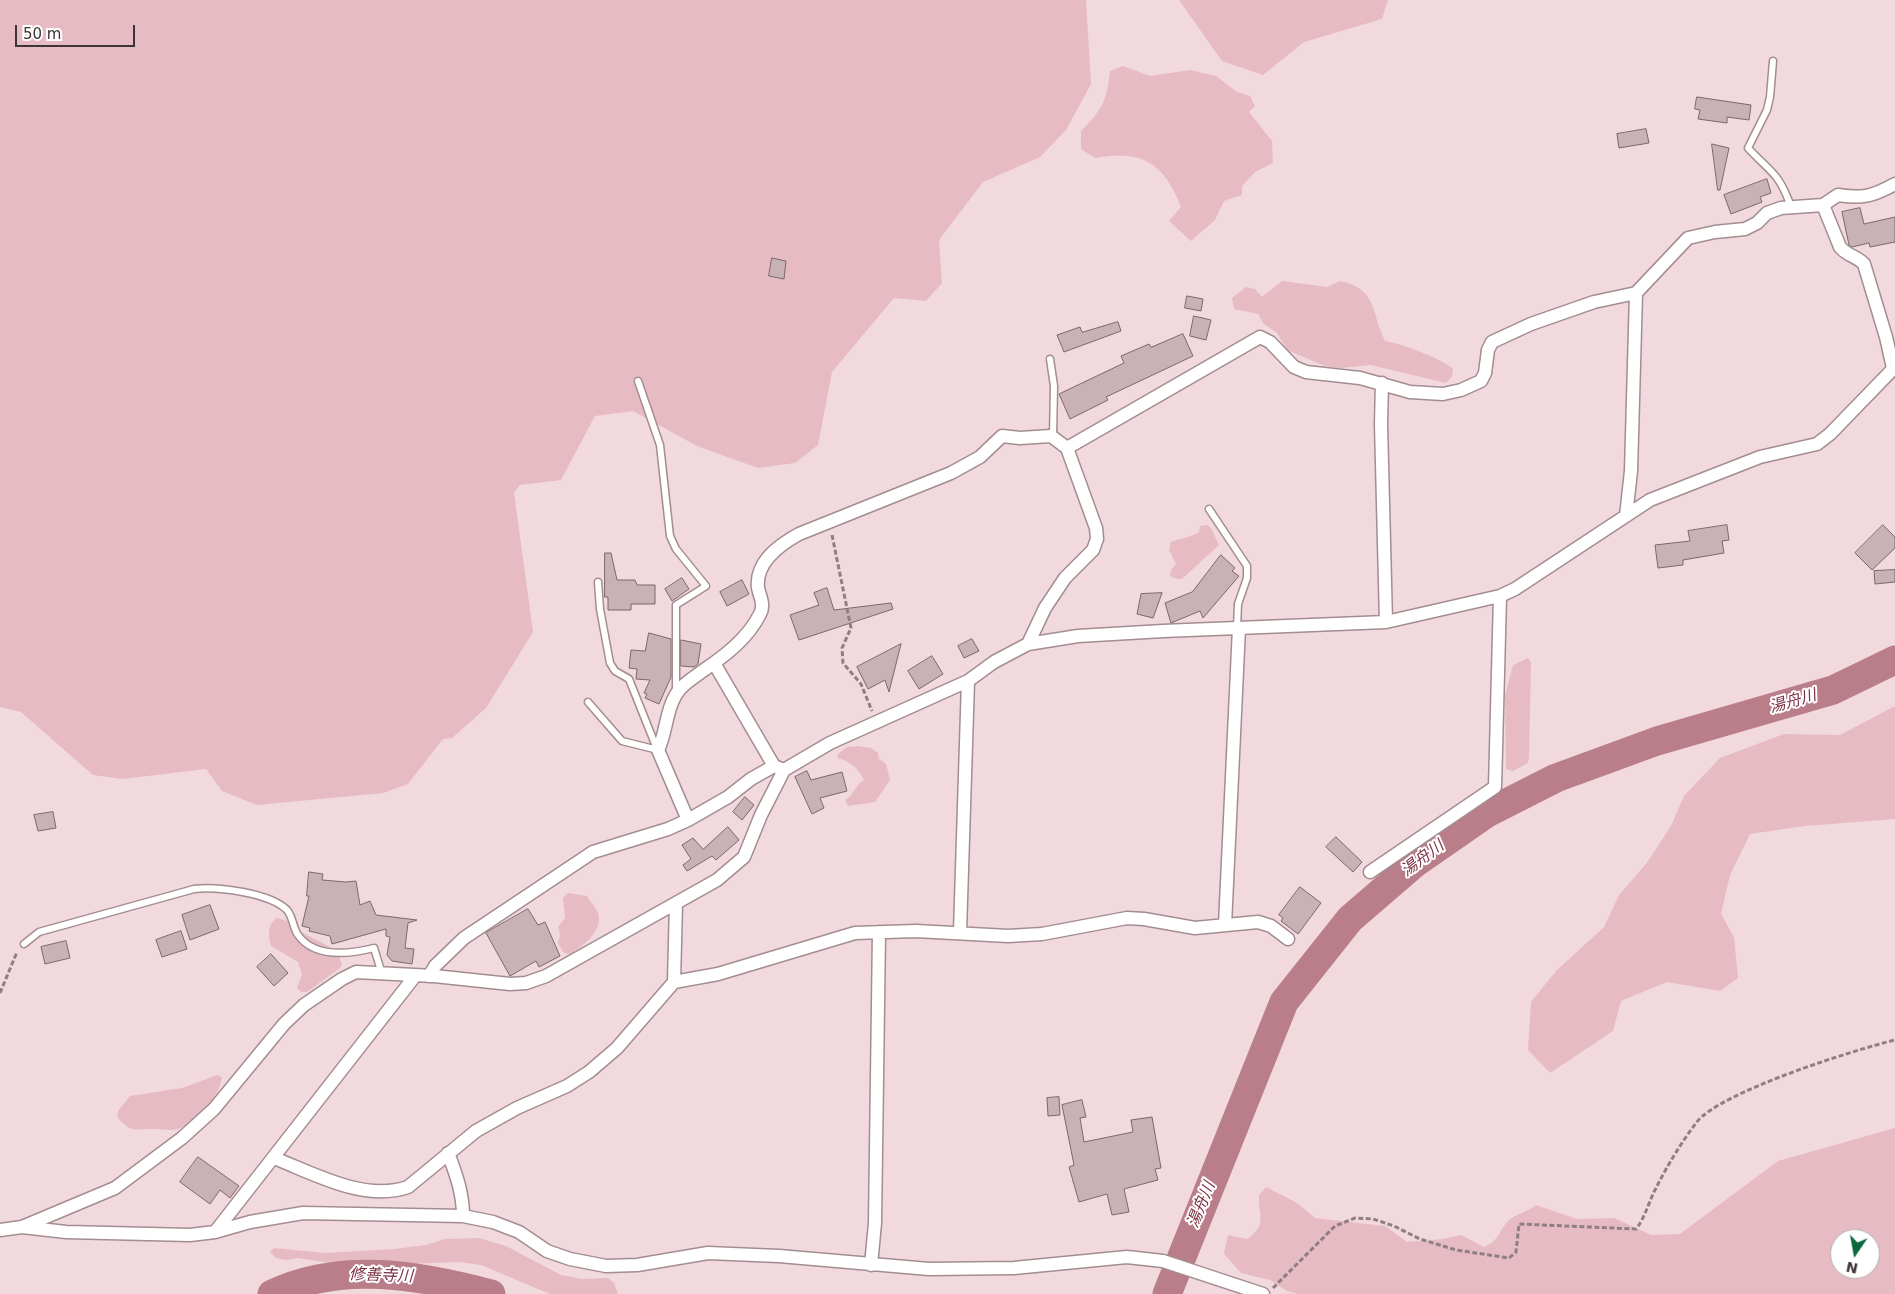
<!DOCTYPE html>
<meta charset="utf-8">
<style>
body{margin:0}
#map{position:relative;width:1895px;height:1294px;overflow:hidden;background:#f1d9de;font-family:"DejaVu Sans",sans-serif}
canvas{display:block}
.north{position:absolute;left:1830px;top:1229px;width:50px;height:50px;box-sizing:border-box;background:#fff;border:1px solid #b1aeae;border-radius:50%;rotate:192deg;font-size:14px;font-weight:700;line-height:20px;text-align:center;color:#3d3435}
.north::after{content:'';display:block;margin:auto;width:18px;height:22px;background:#0b683c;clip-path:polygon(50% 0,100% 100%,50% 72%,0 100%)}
.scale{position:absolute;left:15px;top:25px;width:120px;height:22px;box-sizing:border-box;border:2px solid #3d3435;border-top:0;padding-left:6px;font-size:15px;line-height:18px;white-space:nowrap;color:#3d3435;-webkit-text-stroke:4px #fff;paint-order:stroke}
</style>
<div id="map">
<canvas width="1895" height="1294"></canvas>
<div class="north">N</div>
<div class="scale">50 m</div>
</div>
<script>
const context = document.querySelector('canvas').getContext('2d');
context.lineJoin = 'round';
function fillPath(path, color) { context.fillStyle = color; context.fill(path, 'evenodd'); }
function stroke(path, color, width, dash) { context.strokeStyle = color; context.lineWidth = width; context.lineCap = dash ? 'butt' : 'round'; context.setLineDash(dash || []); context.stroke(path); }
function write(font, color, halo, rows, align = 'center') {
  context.font = font + ' "DejaVu Sans","Noto Sans JP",sans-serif'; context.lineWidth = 4; context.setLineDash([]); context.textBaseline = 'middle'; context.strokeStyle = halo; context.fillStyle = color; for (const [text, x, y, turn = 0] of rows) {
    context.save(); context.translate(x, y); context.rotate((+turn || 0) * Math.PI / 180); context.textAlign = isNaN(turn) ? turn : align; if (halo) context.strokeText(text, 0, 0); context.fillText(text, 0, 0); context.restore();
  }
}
fillPath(new Path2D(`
 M0 0H1086L1091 84 1066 130 1040 157 983 182 939 240 942 283 926 301 894 298 832 372 818 445 795 463 758 468 697 446 633 411 595 416 561 480 520 485 514 493 533 632 486 708 452 738 443 739 408 784 383 793 257 805 222 791 206 769 122 779 93 775 21 712 0 707Z
 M1179 0H1388L1382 19 1304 42 1263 75 1222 61Z
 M1123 66 1150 76 1190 70 1216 76 1237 92 1250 96 1255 106 1249 112 1272 141 1273 163 1255 172 1242 186V195L1224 201 1215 220 1191 241 1169 221 1181 207C1164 163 1142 149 1095 158L1081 149V131C1102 110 1107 101 1110 71Z
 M1282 281 1327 287 1340 281C1378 289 1371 313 1385 341 1402 344 1441 358 1453 369L1452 376 1446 383 1371 365 1340 368 1325 366 1287 350 1277 333 1264 324 1258 314 1234 309 1232 298 1246 287 1255 289 1262 297Z
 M1207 525 1211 528 1219 545 1182 579H1177L1170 576 1171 570 1176 564 1169 550 1171 542C1181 538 1190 538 1199 532L1200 526Z
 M1528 658 1531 662 1529 757 1528 763 1513 771 1506 769 1505 696 1513 665Z
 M1895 706V819L1805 826 1750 834 1730 875 1721 914 1734 937 1738 978 1720 991 1667 982 1621 1001 1613 1031 1550 1073 1528 1050 1531 1002 1556 971 1604 927 1619 895 1646 864 1671 826 1684 796 1720 758 1784 734 1840 735Z
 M858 746 871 748 878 753 879 759 886 764 890 780 875 802 848 806 845 800C854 795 855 785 864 780 859 769 849 760 837 758L838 754 847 747Z
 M568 893 587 896C590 901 596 908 598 913 604 932 582 945 570 955L563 952 558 943 560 934 558 927 565 918 563 898Z
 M277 918 296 924 301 932 336 950 342 964 340 968 307 992H301L297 988 302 974 298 962 271 946C268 935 267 925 277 918Z
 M217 1075 222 1077C220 1096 196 1122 178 1129 171 1131 162 1129 155 1129 135 1128 133 1135 117 1117L118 1111 130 1096 182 1088Z
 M1895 1128V1294H1298L1287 1291 1270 1280 1241 1273 1224 1254 1228 1235 1247 1239C1268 1225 1258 1216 1259 1195L1266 1187 1297 1203 1315 1218 1385 1226 1407 1242 1443 1239 1461 1235 1484 1247C1500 1240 1498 1232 1508 1221 1515 1214 1528 1212 1536 1205L1577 1219 1614 1218 1651 1235 1680 1234 1778 1161ZM1840 1239H1870V1269H1840Z
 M479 1238 506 1246 561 1275 582 1279 608 1278 614 1283 618 1294H550L481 1265 459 1262 400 1264 378 1261 324 1262 298 1258 286 1260 276 1258 270 1252 274 1248 325 1253 395 1249 426 1245 445 1239Z`), '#e7bbc4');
stroke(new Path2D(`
 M272 1294C342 1261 419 1275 491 1294
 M1167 1294 1284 1002 1350 919 1415 863 1487 813 1556 778 1657 741 1833 690 1895 660`), '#ba7d8a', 29);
const building = new Path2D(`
 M1697 97 1751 105 1749 120 1727 117V123L1698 119 1700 110 1695 109Z
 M1646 129 1649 143 1619 148 1617 134Z
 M1712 144 1729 148 1720 190H1718Z
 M1767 179 1771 193 1760 197 1762 202 1731 214 1724 195Z
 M1860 208 1864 224 1895 217V242L1870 247 1869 243 1852 247 1849 245 1842 212Z
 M772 258 786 261 784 279 769 276Z
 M1187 296 1203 299 1201 311 1185 308Z
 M1194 316 1211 320 1206 340 1190 336Z
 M1118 322 1121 331 1064 352 1057 335 1080 327 1082 332Z
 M1183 334 1193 356 1106 397 1108 400 1070 419 1059 394 1124 363 1121 356 1149 344 1151 347Z
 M1727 525 1729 540 1722 541 1724 553 1683 560V565L1658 568 1655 545 1690 541 1688 531Z
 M1883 525 1895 537V548L1872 570 1855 553Z
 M605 553H611L617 580H635L637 585H655V604H631V610H608V597H605Z
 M1221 555 1235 568 1232 571 1239 576 1203 618 1200 611 1171 623 1165 603 1192 592Z
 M1895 570V582L1875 584 1874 571Z
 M682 578 689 589 672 601 665 589Z
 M742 580 749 594 727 606 720 592Z
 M827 588 834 610 891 603 893 609 799 640 790 615 819 605 814 593Z
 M1162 593 1153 618 1137 614 1141 594Z
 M649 633 671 639V677L659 704 645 698 647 694 644 693 650 680 636 679 637 669 629 668 631 650 645 651Z
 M972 639 979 651 964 658 958 646Z
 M681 640 701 644 698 664 694 667 681 666Z
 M901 644 889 692 885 680 868 689 857 667Z
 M932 656 943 674 919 689 908 671Z
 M807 771 811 780 842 772 847 791 820 798 824 808 812 814 795 777Z
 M745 797 754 805 742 820 733 812Z
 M53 812 56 828 38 831 34 815Z
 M728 827 739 840 716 860 712 856 687 871 683 865 691 859 682 845 693 838 703 849Z
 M1336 837 1362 862 1353 872 1326 847Z
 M309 872 323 874 322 880 346 882 356 881 360 905 370 901 376 915 417 920 408 923 405 948 414 949 412 964 392 961 387 955 390 937 386 936V929L332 944 330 936 309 931 310 928 302 926 309 896H307Z
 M1300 887 1321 903 1298 934 1281 921 1283 918 1279 915Z
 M210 905 219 929 190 940 182 915Z
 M528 909 538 925 545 922 560 956 539 967 536 961 510 976 486 933Z
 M181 931 187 949 162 957 156 940Z
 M66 941 70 958 45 964 41 947Z
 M271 954 288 973 274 986 257 967Z
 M1059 1097 1060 1115 1048 1116 1047 1098Z
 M1082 1100 1086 1117 1080 1118 1084 1142 1133 1132 1131 1120 1152 1117 1161 1168 1155 1169 1158 1180 1124 1189 1129 1212 1112 1215 1107 1194 1079 1202 1069 1167 1074 1165 1062 1105Z
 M198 1157 239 1186 230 1198 220 1190 210 1204 180 1182Z`);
fillPath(building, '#c9b2b6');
stroke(building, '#7d676b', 1);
const lane = new Path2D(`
 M1773 61 1770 97 1767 110 1748 148C1770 172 1779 172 1791 207
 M1050 359 1054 386 1053 437
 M638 381 660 445 670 536 676 549 706 586 676 605V692
 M1209 509 1247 566V578L1238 604 1237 628
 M598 582 600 609 610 663 615 671 629 679 657 749
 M588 702 622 741 658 750
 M24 944 39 932 194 889C217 886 270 893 287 910 293 917 293 928 298 935 315 959 350 954 374 948L382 974`);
const street = new Path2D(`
 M1823 205 1840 247C1847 256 1857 256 1864 264L1886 337 1893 368
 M1382 383 1381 424 1386 622
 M1067 448 1260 337 1270 342 1294 367 1306 372 1360 378 1410 392 1443 394 1461 390 1481 381 1485 373 1488 350 1492 342 1531 324 1594 302 1636 293 1688 238 1715 232 1745 229 1757 223 1767 213 1781 208 1823 205 1838 195C1863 199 1873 196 1895 184
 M1626 516 1631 471 1636 293
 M714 663 774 766
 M688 820 658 750C667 732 666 705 680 689 686 682 696 676 704 670 726 655 748 638 760 614 765 605 760 597 758 588 755 562 779 545 799 534L951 473 980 457 1002 436 1020 438 1051 436 1067 448 1096 528 1097 539 1093 550 1065 578 1045 608 1028 644
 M1370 872 1495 787 1500 596
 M1225 925 1239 628
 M960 932 968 681
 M429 976 435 966 464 938 593 852 668 829 688 820 728 797 751 779 774 766 784 770
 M674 982 676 903
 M448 1153C456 1174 463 1193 463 1216
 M274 1158C315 1174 364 1202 408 1187L476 1131 517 1108 567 1086 589 1072 617 1048 674 982 718 974 855 933 916 931 1008 936 1042 934 1127 918 1144 919 1195 928 1258 922 1271 926 1288 939
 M22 1227 115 1188 182 1138 214 1109 284 1024 304 1005 342 979 356 972 434 976 510 984 526 983 546 976 717 880 744 857 761 815 784 770 830 743 968 681 994 662 1028 644 1078 636 1163 631 1386 622 1500 596 1515 589 1650 500 1760 457 1817 444 1830 434 1895 367
 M0 1230 22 1227 66 1232 190 1235 215 1232 250 1222 303 1213 463 1216 493 1222 519 1232 547 1251 570 1259 606 1266 637 1265 708 1253 779 1256 929 1269 1014 1268 1127 1257 1163 1261 1263 1294
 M215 1232 415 976
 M871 1265 875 1223 879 932`);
stroke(lane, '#a38d91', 9);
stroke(street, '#a38d91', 15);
stroke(new Path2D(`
 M832 535 851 628 842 648 843 663 861 684 872 711
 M0 993 17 952
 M1273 1288 1335 1226 1355 1218 1373 1219 1394 1226 1420 1239 1456 1250 1509 1258 1516 1252 1519 1224 1636 1229C1645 1218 1649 1201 1656 1188 1667 1166 1681 1143 1696 1123 1719 1092 1854 1050 1895 1040`), '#8f7f82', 3, [5, 2.5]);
stroke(lane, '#fff', 6);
stroke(street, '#fff', 12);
write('italic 16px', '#7d3146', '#fff', [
 ["湯舟川",1793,702,-16],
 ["湯舟川",1423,859,-37],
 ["湯舟川",1202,1205,-68],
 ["修善寺川",381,1276,2]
]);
</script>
